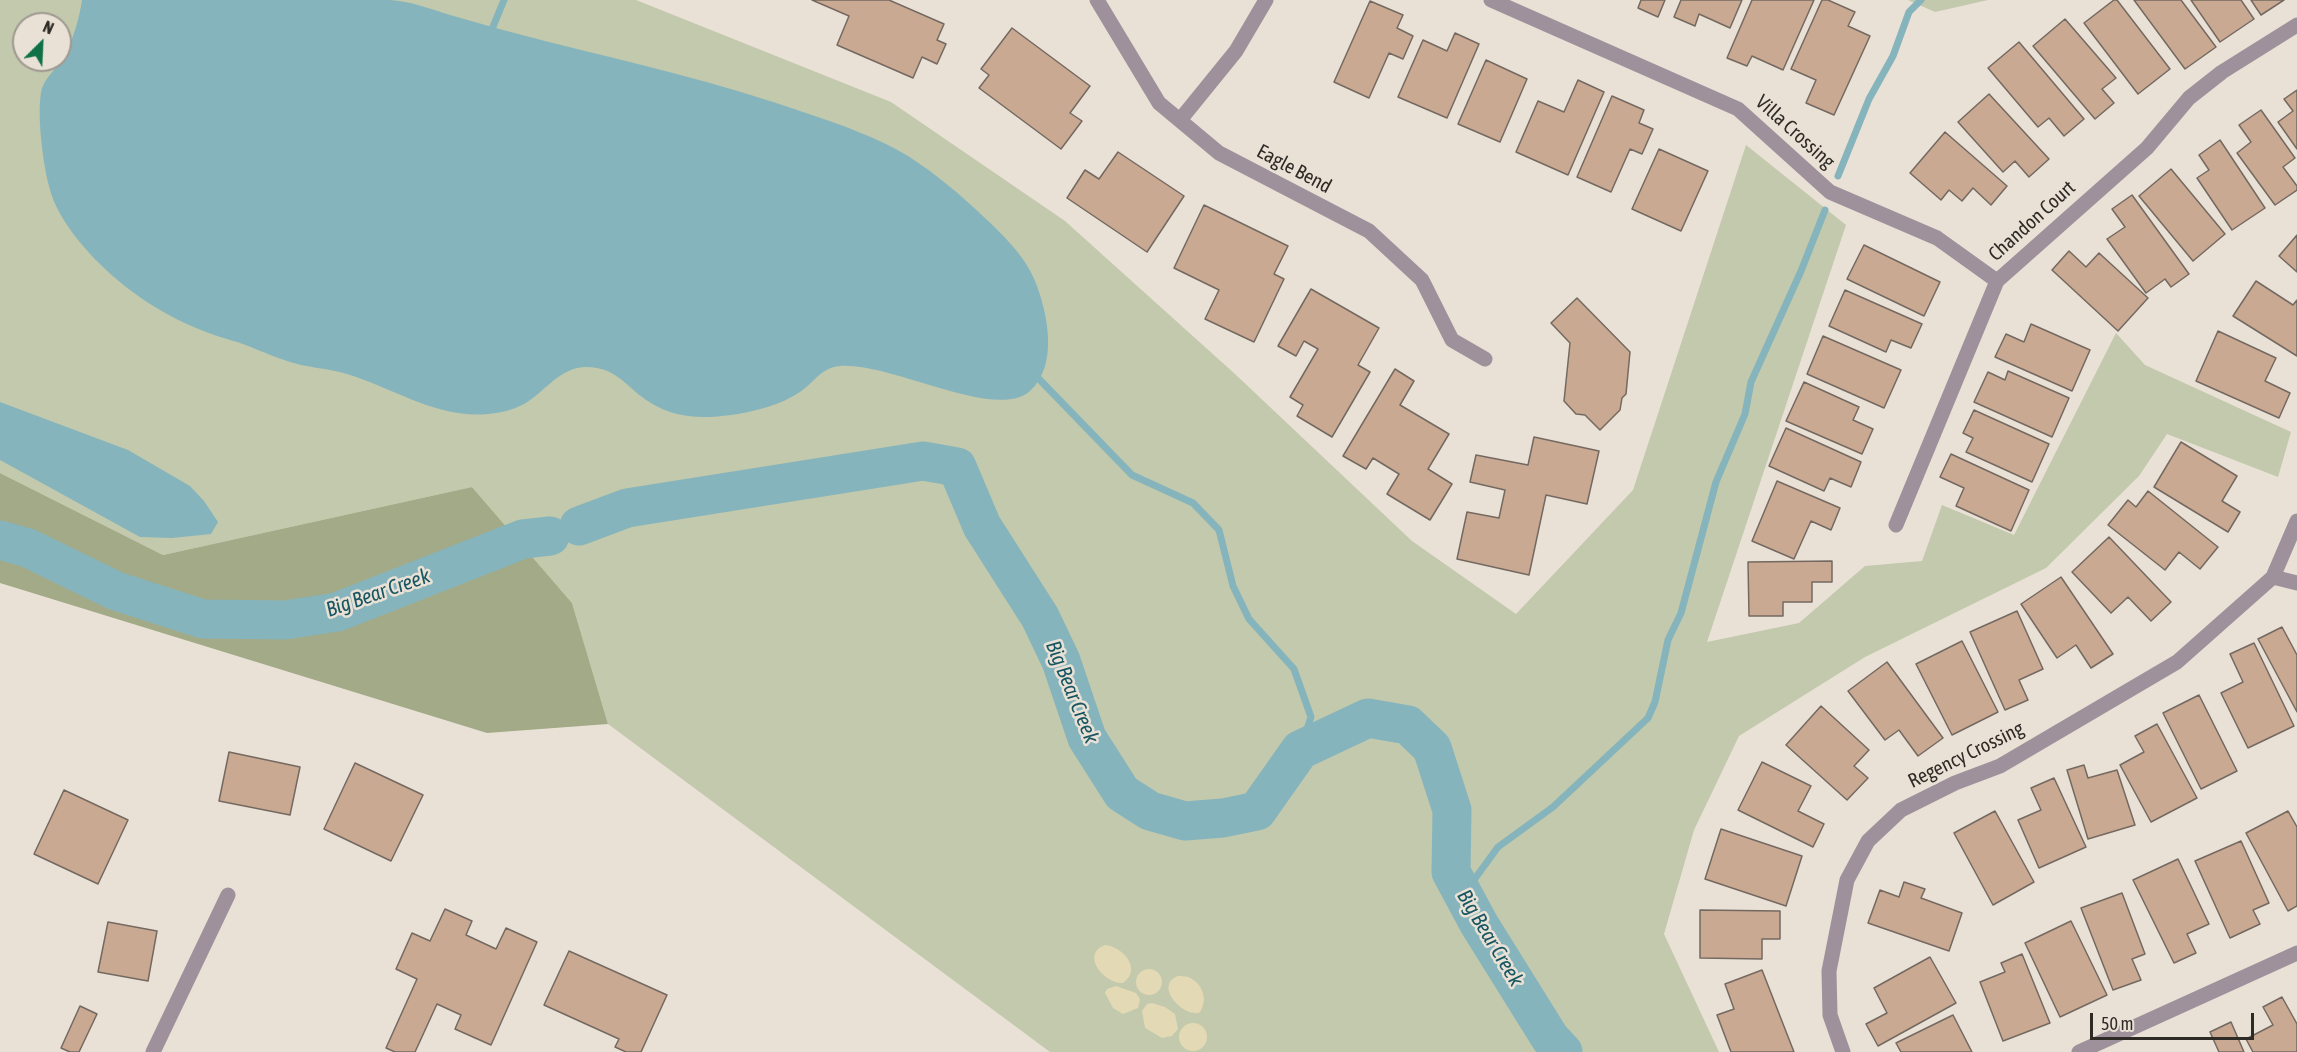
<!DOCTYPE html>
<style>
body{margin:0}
#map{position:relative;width:2297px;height:1052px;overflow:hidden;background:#eae1d6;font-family:"Asap Condensed",sans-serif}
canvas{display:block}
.north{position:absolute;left:12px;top:12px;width:60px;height:60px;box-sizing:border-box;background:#eae1d6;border:2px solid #9f9890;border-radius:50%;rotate:24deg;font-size:16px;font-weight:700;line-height:24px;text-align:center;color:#2e2b26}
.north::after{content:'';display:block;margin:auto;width:21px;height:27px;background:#117146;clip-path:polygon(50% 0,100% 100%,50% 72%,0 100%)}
.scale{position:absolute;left:2090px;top:1013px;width:164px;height:27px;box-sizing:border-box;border:3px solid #2e2b26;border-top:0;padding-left:8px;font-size:18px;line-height:21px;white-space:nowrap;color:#2e2b26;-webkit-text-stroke:4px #eae1d6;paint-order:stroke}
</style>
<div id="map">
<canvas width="2297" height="1052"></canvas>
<div class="north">N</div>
<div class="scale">50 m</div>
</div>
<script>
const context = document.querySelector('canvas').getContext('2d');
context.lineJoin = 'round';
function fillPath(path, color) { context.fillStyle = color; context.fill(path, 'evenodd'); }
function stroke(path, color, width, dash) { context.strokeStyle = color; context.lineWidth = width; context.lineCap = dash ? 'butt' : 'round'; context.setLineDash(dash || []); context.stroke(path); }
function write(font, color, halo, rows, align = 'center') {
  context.font = font + ' "Asap Condensed",sans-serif'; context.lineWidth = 5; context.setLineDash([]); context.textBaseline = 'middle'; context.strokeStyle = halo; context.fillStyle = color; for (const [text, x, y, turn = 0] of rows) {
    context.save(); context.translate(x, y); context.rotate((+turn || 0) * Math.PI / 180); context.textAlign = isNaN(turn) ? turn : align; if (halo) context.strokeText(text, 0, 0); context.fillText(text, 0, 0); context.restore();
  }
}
fillPath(new Path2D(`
 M0 0H636L891 102 1065 221 1235 374 1412 541 1516 614 1633 490 1746 145 1846 225 1707 642 1799 623 1865 566 1922 561 1942 505 2014 535 2116 333 2145 365 2291 432 2278 477 2167 434 2139 476 2046 568 1865 657 1739 736 1694 830 1664 934 1719 1052H1050L608 724 572 603 472 487 163 555 0 473ZM24 24H60V60H24Z
 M1908 0H1988L1935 12Z`), '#c2c9ac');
fillPath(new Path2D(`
 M0 473 163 555 472 487 572 603 608 724 487 733 0 583Z`), '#a2aa87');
fillPath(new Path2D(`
 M1105 945C1122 946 1143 969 1123 983 1104 984 1080 954 1105 945Z
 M1136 982a13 13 0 1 1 26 0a13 13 0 1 1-26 0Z
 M1178 976C1183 976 1188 976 1192 979 1204 986 1208 1002 1199 1013 1181 1016 1154 985 1178 976Z
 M1116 986 1136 993 1140 999 1138 1008 1123 1014 1113 1008 1105 993 1107 989Z
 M1152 1003 1165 1007 1175 1014 1178 1029 1172 1036 1162 1038 1145 1028 1142 1011 1147 1004Z
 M1179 1037a14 14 0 1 1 28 0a14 14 0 1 1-28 0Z`), '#e3d9b4');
fillPath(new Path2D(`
 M82 0C152 0 222 0 292 0 324 0 358 0 390 0 410 1 431 9 450 15 482 24 513 33 545 41 633 63 721 83 806 113 841 125 877 137 908 156 936 174 961 195 985 218 1006 238 1027 258 1037 286 1048 317 1058 365 1030 391 996 422 889 361 840 366 820 368 815 382 800 392 781 405 753 412 731 415 696 420 666 417 638 394 625 383 615 371 597 368 563 361 549 389 524 404 513 410 500 413 488 414 438 419 393 388 347 374 328 368 307 368 287 361 268 355 249 345 230 340 171 323 117 288 78 240 65 223 54 207 49 186 43 164 36 110 42 88 46 77 57 68 63 58 73 40 79 20 82 0Z
 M0 402 128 450 190 486 204 501 218 522 211 534 172 538 140 537 0 460Z`), '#86b4bc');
stroke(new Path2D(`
 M490 34 504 0
 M1838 176 1869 99 1893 56 1909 12 1921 0
 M1033 377 1039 379 1132 475 1193 503 1219 530 1233 586 1249 619 1294 669 1311 717 1300 750
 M1463 895 1498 847 1553 807 1648 718 1655 702 1668 640 1681 613 1716 482 1745 414 1751 382 1801 271 1825 210`), '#86b4bc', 7);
stroke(new Path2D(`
 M579 526 627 508 923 461 957 467 982 526 1040 617 1061 661 1087 738 1122 793 1150 811 1185 821 1223 818 1257 811 1300 750 1368 718 1408 725 1432 748 1452 810 1451 872 1479 924 1550 1038 1563 1052
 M0 540 28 548 116 591 203 619 285 620 337 612 523 539 550 536`), '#86b4bc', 39);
const building = new Path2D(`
 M812 0H889L944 24 937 40 946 44 937 64 922 57 913 78 837 45 849 16Z
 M1641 0H1665L1658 17 1638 8Z
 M1681 0H1742L1730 28 1699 14 1695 26 1674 17Z
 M1752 0H1814L1783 70 1752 56 1747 66 1727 58Z
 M1822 0H1828L1855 12 1848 26 1870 36 1834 115 1806 103 1816 80 1791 69Z
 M2114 0H2117L2170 69 2138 94 2084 23Z
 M2134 0H2181L2216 47 2185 69Z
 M2191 0H2241L2254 19 2220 42Z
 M2251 0H2284L2261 15Z
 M1370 1 1403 15 1397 28 1413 36 1403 59 1389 53 1369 98 1334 82Z
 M2065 19 2116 78 2102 89 2114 103 2095 119 2033 46Z
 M1012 28 1090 86 1070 113 1082 121 1061 149 979 88 989 75 981 69Z
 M1455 33 1479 44 1447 118 1398 97 1423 40 1447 51Z
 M2019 42 2084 119 2064 136 2049 118 2038 127 1988 68Z
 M1486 60 1527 79 1500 142 1458 124Z
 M1578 80 1604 92 1568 175 1516 152 1538 101 1564 112Z
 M2297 90V149L2278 122 2293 111 2284 99Z
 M1989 94 2049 159 2029 177 2015 161 2003 172 1958 122Z
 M1612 96 1644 110 1639 123 1653 129 1642 154 1630 149 1611 192 1577 177Z
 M2261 110 2295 158 2283 167 2297 186V190L2275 205 2237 153 2251 142 2239 125Z
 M1945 132 2007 186 1991 205 1973 188 1962 201 1949 190 1941 200 1910 173Z
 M2220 140 2265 208 2232 230 2197 178 2209 170 2199 155Z
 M1659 149 1708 171 1681 231 1632 209Z
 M1118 152 1184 196 1147 252 1067 198 1085 170 1099 179Z
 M2171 169 2225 234 2193 261 2139 196Z
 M2132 195 2189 274 2171 287 2165 279 2146 293 2107 239 2125 227 2112 209Z
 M1204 205 1288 246 1274 274 1284 279 1254 342 1205 319 1219 290 1174 268Z
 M2297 235V272L2279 256Z
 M1864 245 1940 282 1924 316 1847 279Z
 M2069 251 2086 267 2099 253 2148 298 2118 331 2052 270Z
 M2256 281 2293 305 2297 300V356L2233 316Z
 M1311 289 1379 328 1358 365 1370 372 1332 437 1297 416 1303 405 1290 397 1318 349 1304 341 1296 356 1278 346Z
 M1845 290 1922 324 1911 348 1891 340 1886 352 1829 326Z
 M1577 298 1630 352 1626 394 1622 398 1620 410 1600 430 1585 415 1576 414 1564 401 1570 343 1551 323Z
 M2031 324 2090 350 2072 391 1995 357 2006 334 2024 342Z
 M2218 331 2276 358 2265 381 2290 393 2279 418 2196 381Z
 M1823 336 1901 370 1884 408 1807 374Z
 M1395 369 1414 381 1400 405 1449 434 1428 469 1452 484 1430 520 1387 494 1399 474 1373 458 1366 469 1343 456Z
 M2008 371 2069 398 2052 437 1974 402 1988 372 2005 380Z
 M1804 382 1859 407 1853 420 1873 429 1862 454 1786 421Z
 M1974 410 2049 444 2032 482 1966 452 1973 438 1963 433Z
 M1786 428 1861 462 1851 487 1830 478 1824 491 1769 466Z
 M1534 437 1599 451 1587 504 1546 495 1529 575 1457 559 1467 512 1499 518 1505 490 1470 482 1476 455 1528 465Z
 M2181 442 2237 476 2222 501 2240 512 2228 532 2154 487Z
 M1951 454 2029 490 2011 531 1956 506 1964 488 1940 477Z
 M1777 481 1840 508 1831 530 1811 521 1794 559 1752 541Z
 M2148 491 2218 547 2200 569 2179 552 2165 570 2108 525 2128 500 2136 507Z
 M2109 537 2171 602 2151 621 2128 597 2111 613 2072 572Z
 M1832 561V582H1812V602H1783V616H1749L1748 562Z
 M2061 577 2113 654 2091 668 2076 645 2057 658 2021 604Z
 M2017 611 2043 669 2019 680 2028 700 2005 710 1970 632Z
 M2282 627 2297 655V712L2258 639Z
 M1962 641 1998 712 1952 735 1916 664Z
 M2254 643 2294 726 2248 748 2221 693 2243 682 2230 654Z
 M1887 662 1943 738 1918 756 1899 730 1885 740 1848 691Z
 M2199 695 2237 771 2201 789 2163 713Z
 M1821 706 1869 750 1854 766 1868 778 1847 800 1786 745Z
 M2157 724 2197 798 2151 822 2120 765 2144 752 2135 736Z
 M229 752 300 767 290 815 219 801Z
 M1762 762 1811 786 1798 811 1824 824 1813 847 1738 810Z
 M355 763 423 795 391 861 324 829Z
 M2084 765 2088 778 2117 770 2135 825 2088 839 2067 770Z
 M2054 778 2086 847 2039 868 2018 820 2041 810 2031 788Z
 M64 790 128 820 98 884 34 854Z
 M1995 811 2034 882 1993 905 1954 833Z
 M2288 811 2297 827V906L2288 911 2246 833Z
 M1721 829 1802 856 1786 906 1705 879Z
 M2241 841 2269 903 2253 910 2260 924 2230 938 2195 861Z
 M2178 859 2209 924 2187 934 2196 953 2174 963 2133 880Z
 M1904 882 1925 889 1921 898 1962 913 1949 951 1868 923 1880 890 1899 897Z
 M2122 893 2145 954 2132 959 2141 980 2113 990 2081 908Z
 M445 909 472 921 466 935 496 949 506 928 537 942 491 1045 455 1029 461 1015 437 1004 415 1052H395L386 1048 417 979 396 969 412 933 430 941Z
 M1700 910 1780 911V939H1762V959L1700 958Z
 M2071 921 2107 995 2060 1017 2025 943Z
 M108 922 157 931 148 981 98 972Z
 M569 951 667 995 641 1052H626L615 1047 619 1039 544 1005Z
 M2022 954 2050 1023 2003 1041 1980 982 2005 972 2001 963Z
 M1930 957 1956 1003 1878 1046 1866 1024 1887 1013 1874 988Z
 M1762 970 1794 1052H1731L1717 1015 1734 1009 1725 984Z
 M2282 997 2297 1024V1052H2253L2246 1039 2273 1025 2263 1007Z
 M80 1006 97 1014 79 1052H70L61 1048Z
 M1953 1015 1972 1052H1901L1896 1043Z
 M2231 1022 2244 1052H2219L2210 1032Z`);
fillPath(building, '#c9a992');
stroke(building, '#746961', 1.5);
stroke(new Path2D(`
 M1097 0 1159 103 1219 153 1369 231 1422 280 1452 340 1485 359
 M1491 0 1738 109 1830 192 1937 238 1997 281
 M1180 120 1236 51 1266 0
 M1896 525 1997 281 2147 148 2189 98 2222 72 2297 25
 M2273 577 2297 583
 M153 1052 228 895
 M1843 1052 1830 1015 1829 971 1847 880 1868 841 1901 810 1955 783 2000 766 2177 662 2273 577 2297 521
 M2079 1052 2297 953`), '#9f919b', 15);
write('20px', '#2e2b26', '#eae1d6', [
 ["Villa Crossing",1795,132,42],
 ["Eagle Bend",1294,169,28],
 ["Chandon Court",2032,221,-42],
 ["Regency Crossing",1966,755,-26]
]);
write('italic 21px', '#185762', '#eae1d6', [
 ["Big Bear Creek",378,593,-19],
 ["Big Bear Creek",1072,692,68],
 ["Big Bear Creek",1490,938,59]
]);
</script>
